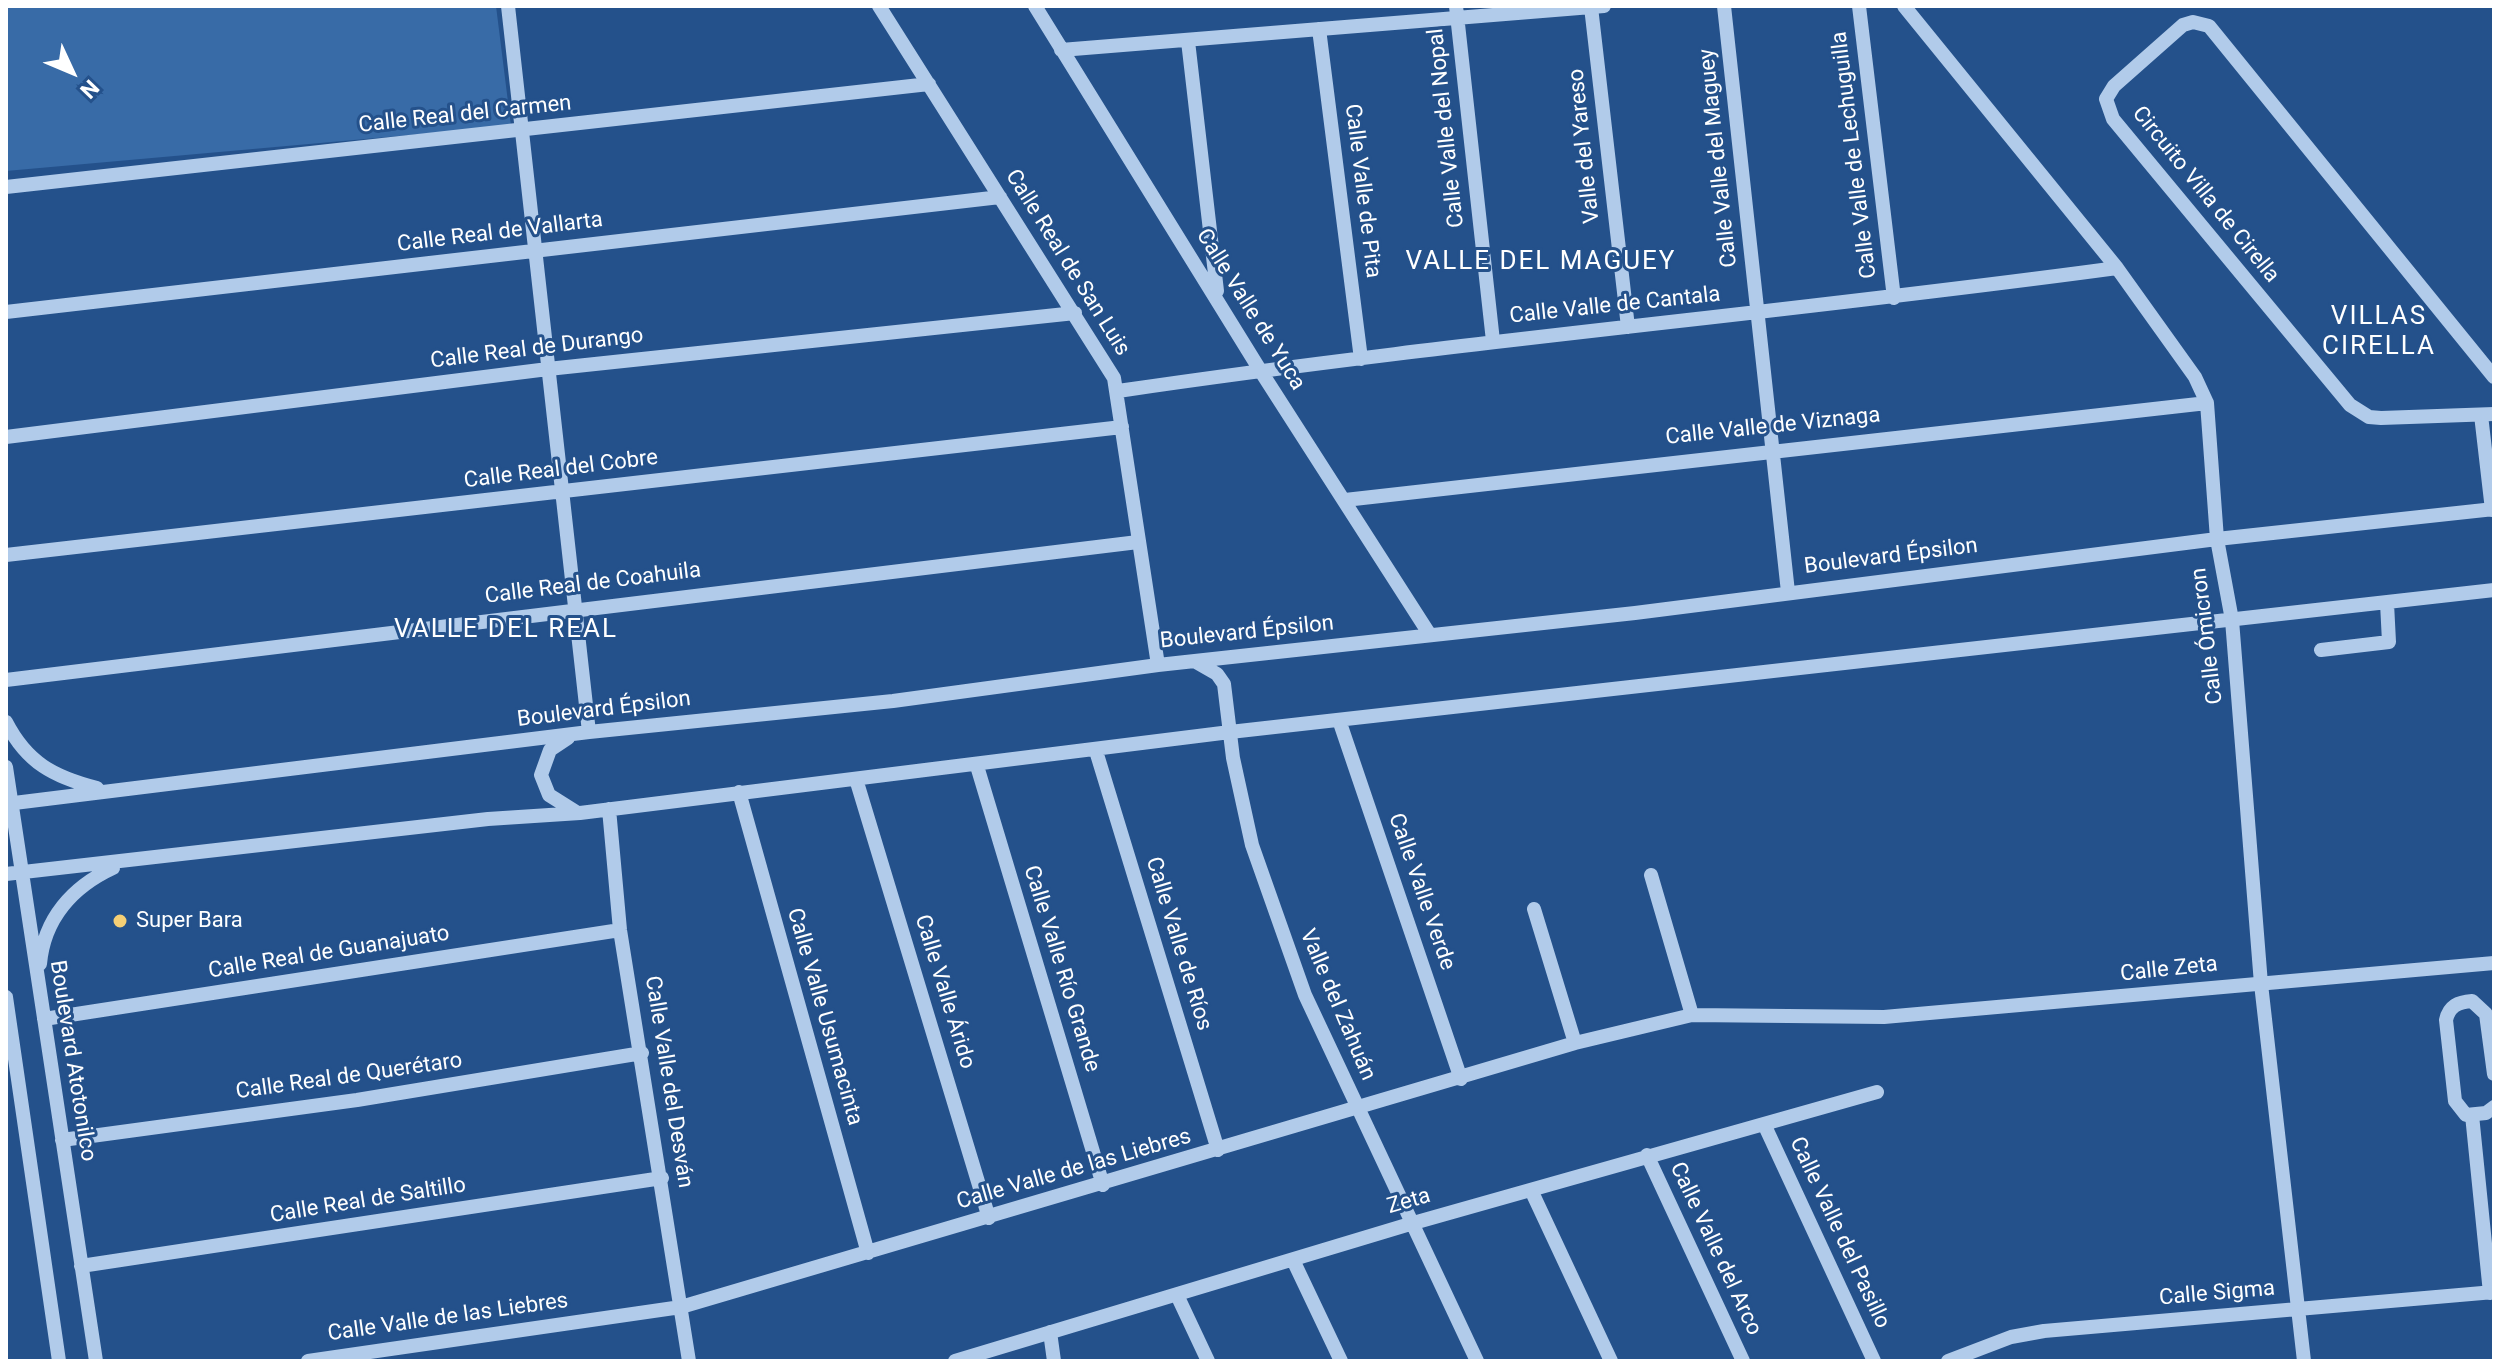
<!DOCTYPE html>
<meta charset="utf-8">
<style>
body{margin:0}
#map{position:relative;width:2500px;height:1367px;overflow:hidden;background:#24518b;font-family:Roboto,sans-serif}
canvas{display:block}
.frame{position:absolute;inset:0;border:8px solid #fff;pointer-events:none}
.north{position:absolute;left:32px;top:32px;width:80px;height:80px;-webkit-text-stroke:6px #24518b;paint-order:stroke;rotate:134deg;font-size:22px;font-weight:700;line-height:32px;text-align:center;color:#fff}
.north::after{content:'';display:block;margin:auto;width:28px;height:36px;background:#fff;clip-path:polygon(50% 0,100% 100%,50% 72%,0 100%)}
</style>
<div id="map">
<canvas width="2500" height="1367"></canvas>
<div class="frame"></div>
<div class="north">N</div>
</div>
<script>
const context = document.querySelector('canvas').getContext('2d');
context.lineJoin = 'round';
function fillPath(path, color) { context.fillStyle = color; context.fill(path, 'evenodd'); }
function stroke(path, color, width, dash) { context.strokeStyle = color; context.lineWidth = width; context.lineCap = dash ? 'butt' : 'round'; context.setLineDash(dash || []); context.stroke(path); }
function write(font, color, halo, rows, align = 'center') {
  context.font = font + ' Roboto,sans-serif'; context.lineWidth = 6; context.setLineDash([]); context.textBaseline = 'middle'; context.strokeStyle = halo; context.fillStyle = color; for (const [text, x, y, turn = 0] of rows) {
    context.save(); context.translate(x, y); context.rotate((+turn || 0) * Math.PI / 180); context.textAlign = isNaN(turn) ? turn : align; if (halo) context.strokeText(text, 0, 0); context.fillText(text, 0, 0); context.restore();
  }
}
fillPath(new Path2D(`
 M6 6H496L511 126 6 171Z`), '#386ba7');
stroke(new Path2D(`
 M508 6 589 732
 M879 6 1114 378 1158 665
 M1035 6 1260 370 1430 635
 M1456 6 1493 341
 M1724 6 1788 592
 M1859 6 1894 298
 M1904 6 2117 268 2195 377 2207 403 2217 539 2232 620 2261 984 2304 1361
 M1591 7 1628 327
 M1319 29 1361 359
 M1188 41 1217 291
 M1061 50 1604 6
 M6 187 929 84
 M6 312 1000 197
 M2494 377 2209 26 2193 22 2183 25 2114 86 2106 99 2113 119 2350 405 2369 417 2381 418 2494 414
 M1118 391C1450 342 1785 313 2117 268
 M2481 415 2492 510
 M6 437 548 369 1075 313
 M1345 500 2207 403
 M6 555 1122 427
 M2321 650 2389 642 2387 603
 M1196 662 1217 674 1224 684 1233 758 1252 845 1305 995 1477 1361
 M6 680 1138 542
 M1339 720 1461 1079
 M6 722C27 763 54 777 97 788
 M568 738 550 750 541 775 549 795 576 812
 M1096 751 1218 1150
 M977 766 1103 1185
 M6 767 96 1361
 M856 779 989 1218
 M739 792 868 1253
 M6 804 589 732 893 701 1158 665 1635 613 2217 539 2494 509
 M609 809 620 930 689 1361
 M6 874 488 819 580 813 1230 732 2494 590
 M1651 875 1692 1015
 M1534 909 1575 1043
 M40 964C44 919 72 887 113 868
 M6 997 59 1361
 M44 1019 620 930
 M2494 1074 2486 1014 2472 1001C2458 1002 2449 1006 2446 1020L2455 1101 2466 1115 2486 1113 2494 1107
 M2472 1115 2490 1293
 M1764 1124 1874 1361
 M62 1140 357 1100 642 1053
 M1647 1155 1743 1361
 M1531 1190 1611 1361
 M1293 1260 1341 1361
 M81 1266 662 1178
 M1177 1295 1208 1361
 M1050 1332 1054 1361
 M308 1361 681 1307 1575 1043 1692 1015 1884 1017 2494 963
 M955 1361 1410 1224 1877 1092
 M1948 1361 2011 1337 2044 1331 2494 1292`), '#b1cbea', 14);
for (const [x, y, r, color] of [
 [120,921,8,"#f5cf75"]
]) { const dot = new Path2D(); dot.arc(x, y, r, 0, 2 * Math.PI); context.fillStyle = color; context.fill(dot); stroke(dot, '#24518b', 3); }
write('22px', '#fff', '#24518b', [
 ["Calle Real del Carmen",465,115,-6],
 ["Calle Valle del Nopal",1447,128,-96],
 ["Valle del Yareso",1585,146,-96],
 ["Calle Valle de Lechuguilla",1855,155,-97],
 ["Calle Valle del Maguey",1719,158,-96],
 ["Calle Valle de Pita",1362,191,83],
 ["Circuito Villa de Cirella",2205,195,51],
 ["Calle Real de Vallarta",500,233,-7],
 ["Calle Real de San Luis",1067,263,58],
 ["Calle Valle de Cantala",1615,306,-6],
 ["Calle Valle de Yuca",1250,310,58],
 ["Calle Real de Durango",537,349,-7],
 ["Calle Valle de Viznaga",1773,427,-6],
 ["Calle Real del Cobre",561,470,-7],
 ["Boulevard Épsilon",1891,557,-7],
 ["Calle Real de Coahuila",593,584,-7],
 ["Boulevard Épsilon",1247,633,-6],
 ["Calle Ómicron",2208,636,-97],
 ["Boulevard Épsilon",604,710,-7],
 ["Calle Valle Verde",1421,892,71],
 ["Calle Valle de Ríos",1178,944,73],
 ["Calle Real de Guanajuato",329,953,-9],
 ["Calle Valle Río Grande",1061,969,73],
 ["Calle Zeta",2169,970,-6],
 ["Calle Valle Árido",944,992,73],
 ["Valle del Zahuán",1337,1005,67],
 ["Calle Valle Usumacinta",824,1017,74],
 ["Boulevard Atotonilco",72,1061,81],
 ["Calle Real de Querétaro",349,1077,-8],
 ["Calle Valle del Desván",668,1082,81],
 ["Calle Valle de las Liebres",1074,1170,-16],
 ["Calle Real de Saltillo",368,1201,-9],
 ["Zeta",1409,1202,-16],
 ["Calle Valle del Pasillo",1839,1233,65],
 ["Calle Valle del Arco",1715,1249,65],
 ["Calle Sigma",2217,1294,-5],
 ["Calle Valle de las Liebres",448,1318,-8]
]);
write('22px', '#fff', '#24518b', [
 ["Super Bara",136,921]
], 'left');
context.letterSpacing = '2px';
write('26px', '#fff', '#24518b', [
 ["VALLE DEL MAGUEY",1541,262],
 ["VILLAS",2379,317],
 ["CIRELLA",2379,347],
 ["VALLE DEL REAL",506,630]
]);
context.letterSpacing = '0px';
</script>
